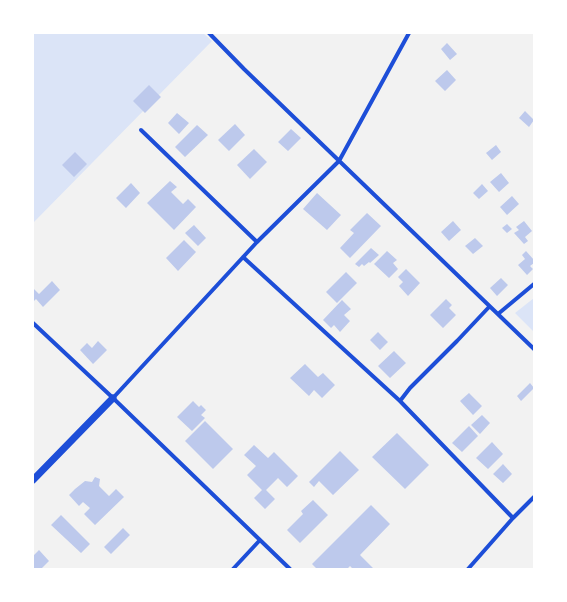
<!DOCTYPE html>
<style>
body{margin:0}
#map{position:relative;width:567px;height:602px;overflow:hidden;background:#f2f2f2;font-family:"DejaVu Sans",sans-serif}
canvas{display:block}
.frame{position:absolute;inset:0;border:34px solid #fff;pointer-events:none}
</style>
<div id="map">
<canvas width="567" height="602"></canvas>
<div class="frame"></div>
</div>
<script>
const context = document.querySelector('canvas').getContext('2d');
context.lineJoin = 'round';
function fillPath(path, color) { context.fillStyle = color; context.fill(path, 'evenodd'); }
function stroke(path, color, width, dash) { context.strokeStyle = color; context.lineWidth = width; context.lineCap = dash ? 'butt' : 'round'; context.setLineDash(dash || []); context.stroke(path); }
fillPath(new Path2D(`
 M33 33H203L212 41 33 223Z
 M534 298V332L515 313Z`), '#dbe4f7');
fillPath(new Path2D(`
 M447 43 457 54 450 60 441 49Z
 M447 70 456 80 445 91 435 81Z
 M149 85 161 97 145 113 133 101Z
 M525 111 534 120 529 127 519 118Z
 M177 113 189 123 179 134 168 123Z
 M235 124 245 135 229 151 218 140Z
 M197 125 208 135 185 157 175 147Z
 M291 129 301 138 288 151 278 142Z
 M496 145 501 152 492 160 486 153Z
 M254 149 267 162 250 179 237 165Z
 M75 152 87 164 74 177 62 165Z
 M501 173 509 183 499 192 490 182Z
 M170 181 177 187 171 192 183 204 188 199 196 207 174 230 147 203Z
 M131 183 140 193 126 208 116 198Z
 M482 184 488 191 479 199 473 193Z
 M317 193 341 215 327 230 303 209Z
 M512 196 519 204 507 215 500 207Z
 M367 213 381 226 350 258 340 248 354 233 350 230Z
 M453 221 461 230 449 241 441 232Z
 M524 221 532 231 525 237 528 241 524 244 514 233 519 230 516 227Z
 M507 224 512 229 507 233 502 228Z
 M194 225 206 238 198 246 185 233Z
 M475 238 483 246 473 254 465 246Z
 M184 240 196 252 178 271 166 258Z
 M371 248 379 255 370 263 369 262 364 266 362 264 359 267 355 264Z
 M387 251 397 260 393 263 398 269 389 278 374 264Z
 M526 251 534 260V263L530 266 533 269 527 275 518 265 525 259 522 255Z
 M406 269 420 283 408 296 399 286 403 282 398 277Z
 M346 272 357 283 337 303 326 292Z
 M501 278 508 285 497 296 490 288Z
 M52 281 60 290 43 307 36 299 33 302V288L39 294Z
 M446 299 452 305 449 308 456 315 443 328 430 315Z
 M342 300 351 309 344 315 350 321 340 332 334 325 331 328 323 320Z
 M378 332 388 342 380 350 370 340Z
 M98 341 107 350 93 364 80 350 87 343 92 348Z
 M394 351 406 363 390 378 378 366Z
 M305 364 318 377 323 373 335 385 322 398 314 390 309 396 290 378Z
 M530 383 534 388 521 401 517 396Z
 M469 393 482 406 473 415 460 401Z
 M193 401 199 407 201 405 206 410 201 415 205 418 192 431 177 417Z
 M482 415 490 423 480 434 471 425Z
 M205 421 233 449 213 469 185 441Z
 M469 426 478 436 462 452 452 443Z
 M397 433 429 465 405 489 372 457Z
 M492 442 503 454 488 469 476 458Z
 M254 445 268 458 274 452 298 476 287 487 278 478 266 490 275 499 265 509 254 498 262 490 247 475 256 466 244 455Z
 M340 451 359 470 333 495 319 481 314 487 309 482Z
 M503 464 512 474 503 483 493 474Z
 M95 477 100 479 99 486 109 496 116 489 124 497 95 525 84 514 90 508 83 502 79 506 69 495 75 489 85 481 92 482Z
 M313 500 328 515 300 543 287 530 303 514 301 511Z
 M371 505 390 524 360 555 374 569H353L350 566 347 569H317L312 564Z
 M61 515 90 544 81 553 51 525Z
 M123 528 130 535 111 554 104 547Z
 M39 550 49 561 41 569H33V556Z`), '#bdc9ec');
stroke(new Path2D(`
 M209 33 244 69 534 349
 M141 130 257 242
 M243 257 400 401 513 518
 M498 314 534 284
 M33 323 113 398 290 569
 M113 398 257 242 339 161 409 33
 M400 401 410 388 457 341 489 307
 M233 569 260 540
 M468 569 513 518 534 497`), '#1d4ed8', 4);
stroke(new Path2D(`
 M33 480 113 398`), '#1d4ed8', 7);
</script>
